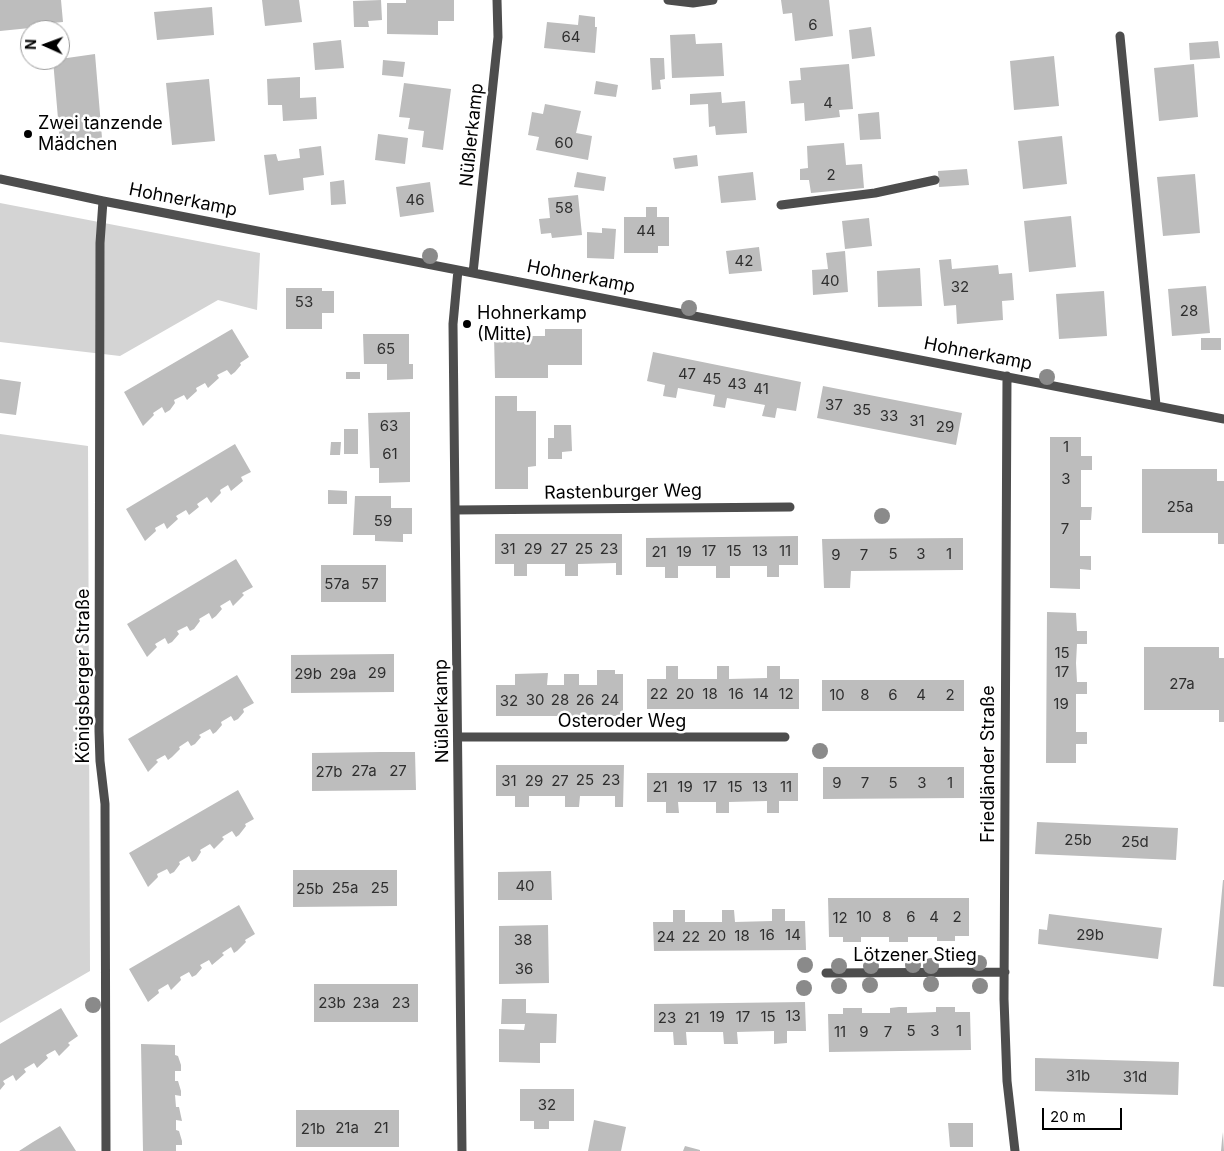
<!DOCTYPE html>
<meta charset="utf-8">
<style>
body{margin:0}
#map{position:relative;width:1224px;height:1151px;overflow:hidden;background:#fff;font-family:Inter,sans-serif}
canvas{display:block}
.north{position:absolute;left:20px;top:20px;width:50px;height:50px;box-sizing:border-box;background:#fff;border:1px solid #999;border-radius:50%;rotate:272deg;font-size:14px;font-weight:700;line-height:20px;text-align:center;color:#000}
.north::after{content:'';display:block;margin:auto;width:18px;height:22px;background:#000;clip-path:polygon(50% 0,100% 100%,50% 72%,0 100%)}
.scale{position:absolute;left:1042px;top:1108px;width:80px;height:22px;box-sizing:border-box;border:2px solid #000;border-top:0;padding-left:6px;font-size:15px;line-height:18px;white-space:nowrap;color:#000;-webkit-text-stroke:4px #fff;paint-order:stroke}
</style>
<div id="map">
<canvas width="1224" height="1151"></canvas>
<div class="north">N</div>
<div class="scale">20 m</div>
</div>
<script>
const context = document.querySelector('canvas').getContext('2d');
context.lineJoin = 'round';
function fillPath(path, color) { context.fillStyle = color; context.fill(path, 'evenodd'); }
function stroke(path, color, width, dash) { context.strokeStyle = color; context.lineWidth = width; context.lineCap = dash ? 'butt' : 'round'; context.setLineDash(dash || []); context.stroke(path); }
function write(font, color, halo, rows, align = 'center') {
  context.font = font + ' Inter,sans-serif'; context.lineWidth = 5; context.setLineDash([]); context.textBaseline = 'middle'; context.strokeStyle = halo; context.fillStyle = color; for (const [text, x, y, turn = 0] of rows) {
    context.save(); context.translate(x, y); context.rotate((+turn || 0) * Math.PI / 180); context.textAlign = isNaN(turn) ? turn : align; if (halo) context.strokeText(text, 0, 0); context.fillText(text, 0, 0); context.restore();
  }
}
fillPath(new Path2D(`
 M0 203 260 253 257 310 218 300 120 356 0 342Z
 M0 434 88 446 90 971 0 1023Z`), '#d4d4d4');
fillPath(new Path2D(`
 M0 0H61L63 22 30 25V28L0 31Z
 M262 0H299L302 22 265 26Z
 M381 0 382 20 368 21 369 27H354L353 1Z
 M406 0H454V21H438V35L387 34V3H406Z
 M781 0H829L833 36 795 41 792 13 783 14Z
 M212 7 214 35 157 40 154 12Z
 M579 15 595 17V27H597L595 53 544 48 547 22 578 25Z
 M871 27 875 56 852 59 849 30Z
 M695 34 696 44 722 43 724 76 672 78 670 35Z
 M341 40 344 68 315 70 313 43Z
 M1218 41 1220 58 1190 60 1189 43Z
 M95 54 102 138 60 142 53 60Z
 M1054 56 1059 106 1014 110 1010 61Z
 M650 58H664L665 79 660 80 661 89 652 90Z
 M383 60 405 62 403 77 382 75Z
 M849 64 853 109 839 110 840 117 805 121 804 103 791 104 789 81 801 80 800 68Z
 M1194 64 1198 117 1159 121 1154 68Z
 M300 77V98L316 97 317 119 283 121 282 105H268L267 79Z
 M209 79 215 141 172 145 166 83Z
 M596 81 618 85 616 97 594 94Z
 M404 83 451 89 443 150 422 147 424 131 408 129 410 118 399 117Z
 M721 92 722 103 745 101 747 133 716 135 715 126 709 127 708 104 690 105V94Z
 M545 104 581 111 576 133 592 136 588 160 536 150 539 137 528 135 532 112 543 114Z
 M879 112 881 139 860 140 858 114Z
 M378 134 408 138 405 164 375 160Z
 M1062 136 1067 184 1023 189 1018 141Z
 M844 143 846 165 862 164 864 188 811 193 809 180H800V169L808 168 807 146Z
 M321 146 324 175 303 178 304 190 269 195 264 155 276 154 278 161 300 158 299 149Z
 M697 155 698 166 675 169 673 158Z
 M967 169 969 185 939 187 938 171Z
 M577 172 606 177 604 191 574 187Z
 M753 172 756 200 721 203 718 176Z
 M1195 174 1200 233 1163 236 1157 177Z
 M344 180 346 204 331 205 330 182Z
 M430 182 434 212 400 217 396 187Z
 M578 195 582 235 552 238 551 233 541 234 539 219 550 218 548 198Z
 M646 207H657V217H669V246H658V253H624V217H646Z
 M1071 216 1076 267 1029 272 1024 221Z
 M869 218 872 246 845 249 842 221Z
 M602 228 616 229 614 259 587 258V232L602 233Z
 M759 247 762 271 729 274 726 251Z
 M845 251 848 292 813 295 812 270 828 269 826 253Z
 M951 259 952 269 998 265 999 274 1012 273 1014 300 1002 301 1003 320 957 324 956 305 944 306 939 260Z
 M920 268 922 306 878 307 877 271Z
 M1206 286 1210 333 1172 336 1168 289Z
 M286 288H322V291H334V313H322V329H286Z
 M1104 291 1107 336 1059 339 1056 294Z
 M232 329 249 357 240 363 241 365 235 372 231 375 227 370 217 375 219 378 208 388 205 383 196 388 197 391 187 400 184 395 174 400 175 403 170 410 165 413 162 407 153 413 154 415 143 426 124 392Z
 M545 329H582V365H548V378H495L494 336H545Z
 M363 334H409V364H413V379L387 380V364H364Z
 M1201 338H1221V350H1201Z
 M653 352 801 382 796 411 777 408 775 418 762 416 765 405 727 398 725 408 713 406 715 395 678 388 676 398 663 396 665 385 647 381Z
 M346 372H360V379H346Z
 M0 379 21 382 16 415 0 413Z
 M823 386 962 413 956 445 817 418Z
 M495 396H517V411H536V466L528 467V489H495Z
 M410 412V482L379 483V468H370L368 413Z
 M554 425H571L572 451 562 452V459H548V438H554Z
 M344 429H358V454H344Z
 M1050 437H1081V456H1092V470H1081V507H1092L1091 520H1080V556H1091V570L1080 569V589L1050 588Z
 M331 442H341L340 455H330Z
 M235 444 251 472 241 477 243 481 231 491 228 485 220 490 221 493 211 503 207 497 197 504 199 507 189 515 186 510 176 516 178 519 167 529 164 523 155 528 156 531 145 541 126 509Z
 M1142 469H1217V481H1224V544H1218V533H1142Z
 M328 490 347 491V504H328Z
 M355 496H391V508H412V534H403V542L375 541V535H353Z
 M495 534H622V575H616V563L578 564V576H565V564H527V576H514V564H495Z
 M798 536V565H779V577H767V566H730V578H716V566H678V578H665V567H646V538Z
 M963 538V570L851 571 850 588H824L822 539Z
 M236 559 253 587 242 593 244 595 233 606 230 600 220 606 222 609 216 616 212 619 209 613 199 619 200 621 194 629 190 631 187 626 177 631 179 634 172 642 168 644 165 638 155 644 157 647 147 657 127 624Z
 M321 565H386V602H321Z
 M1047 612 1076 613 1077 631H1087V644H1077L1076 663 1077 682H1087V694H1076V732H1087V744H1076V763H1046Z
 M1144 647H1219V658H1224V722H1219V710H1144Z
 M394 654V692L291 693V655Z
 M666 666H678V679H717V666H729V679L767 678V666H780V679H799V709H647V679H666Z
 M597 670H615V674H623V716H496V685H515V674L548 673 547 685H564V674H579V685H597Z
 M237 675 254 703 243 709 244 712 238 719 234 721 231 716 221 722 222 725 216 732 213 734 210 729 199 735 201 737 195 744 191 746 188 741 179 747 180 749 172 757 168 760 165 755 156 760 158 762 148 772 128 739Z
 M822 680H964V711H822Z
 M381 752H415L416 790 312 791V753Z
 M496 765H624L623 807H615V796H580L579 807H565V796H529V807H515V796H496Z
 M823 767H964V798L823 799Z
 M647 773H798V801H779V813H767V801L729 802V813H716V802H678L679 813H666V802H647Z
 M238 790 254 819 245 824 246 826 239 835 236 837 232 831 222 837 224 839 214 849 210 844 200 850 201 852 196 860 192 862 189 856 179 862 180 864 174 872 170 874 167 869 157 874 158 877 148 887 129 853Z
 M1037 822 1178 828 1176 860 1035 854Z
 M293 870H397V906L293 907Z
 M551 871 552 900H498V872Z
 M1223 880H1224V987L1213 986Z
 M828 898H969V936H955V941H937V937H908V942H889V937H861V942H843V937H829Z
 M239 905 255 934 245 940 246 942 237 951 234 953 231 947 222 953 224 955 212 965 209 960 200 965 202 968 196 975 192 977 189 972 180 977 181 980 171 990 168 984 158 990 159 993 148 1002 129 969Z
 M772 909H785V921H805L806 950 654 951 653 922H673V910H685V922H722V910H734L735 922 772 921Z
 M1049 914 1162 928 1158 959 1038 944 1039 929 1047 930Z
 M548 925 549 983 499 984V926Z
 M314 984H418V1022H314Z
 M502 999H526V1013L557 1014 556 1043H540V1063L499 1062V1029L524 1030 525 1024H501Z
 M805 1002 806 1031H787V1043L774 1044V1031L737 1032 738 1044H724L723 1032H686L687 1045H674L673 1032H654V1004Z
 M899 1007H907V1013L936 1012V1007H955V1012H970L971 1050 829 1052 828 1014H843V1008H862V1013H890V1008Z
 M61 1008 78 1036 68 1043 70 1045 59 1056 55 1050 46 1055 48 1058 37 1068 34 1063 24 1069 26 1072 16 1081 13 1075 3 1081 5 1084 0 1090V1044Z
 M141 1044 175 1045V1055L178 1056 181 1065V1071H175V1081H178L181 1091V1096L175 1095 176 1107H179L182 1121 176 1120V1130L179 1131 182 1141V1145H176V1151H143Z
 M1035 1058 1179 1062 1178 1095 1035 1091Z
 M520 1089H574V1121H549V1129H534V1121H520Z
 M296 1110H399V1147H296Z
 M594 1120 626 1127 621 1151H588Z
 M948 1123H973V1147H950Z
 M60 1126 76 1151H19L33 1142Z
 M1223 1132 1224 1151H1221L1222 1140Z
 M685 1146 700 1150V1151H683Z`), '#bdbdbd');
stroke(new Path2D(`
 M668 0 693 3 713 0
 M1120 36 1156 405
 M0 179 103 201 1224 419
 M103 201 100 243 99 731 100 761 105 804 106 1151
 M781 205 875 193 935 180
 M458 270 453 324 462 1151
 M473 273 498 37 497 0
 M1007 376 1004 999 1007 1081 1015 1151
 M456 510 790 507
 M459 737H785
 M826 973 1005 972`), '#4d4d4d', 9);
context.fillStyle = '#8a8a8a';
for (const [x, y] of [
 [430,256],
 [689,308],
 [1047,377],
 [882,516],
 [820,751],
 [979,963],
 [805,965],
 [913,965],
 [839,966],
 [871,966],
 [931,966],
 [931,984],
 [870,985],
 [839,986],
 [980,986],
 [804,988],
 [93,1005]
]) { context.beginPath(); context.arc(x, y, 8, 0, 2 * Math.PI); context.fill(); }
for (const [x, y, r, color] of [
 [28,134,5,"#000"],
 [467,324,5,"#000"]
]) { const dot = new Path2D(); dot.arc(x, y, r, 0, 2 * Math.PI); context.fillStyle = color; context.fill(dot); stroke(dot, '#fff', 2); }
write('15px', '#2f2f2f', null, [
 ["6",813,25],
 ["64",571,37],
 ["4",828,103],
 ["60",564,143],
 ["2",831,175],
 ["46",415,200],
 ["58",564,208],
 ["44",646,231],
 ["42",744,261],
 ["40",830,281],
 ["32",960,287],
 ["53",304,302],
 ["28",1189,311],
 ["65",386,349],
 ["47",687,374],
 ["45",712,379],
 ["43",737,384],
 ["41",761,389],
 ["37",834,405],
 ["35",862,410],
 ["33",889,416],
 ["31",917,421],
 ["63",389,426],
 ["29",945,427],
 ["1",1066,447],
 ["61",390,454],
 ["3",1066,479],
 ["25a",1180,507],
 ["59",383,521],
 ["7",1065,529],
 ["31",508,549],
 ["29",533,549],
 ["27",559,549],
 ["25",584,549],
 ["23",609,549],
 ["17",709,551],
 ["15",734,551],
 ["13",760,551],
 ["11",785,551],
 ["21",659,552],
 ["19",684,552],
 ["5",893,554],
 ["3",921,554],
 ["1",949,554],
 ["9",836,555],
 ["7",864,555],
 ["57a",337,584],
 ["57",370,584],
 ["15",1062,653],
 ["17",1062,672],
 ["29",377,673],
 ["29b",308,674],
 ["29a",343,674],
 ["27a",1182,684],
 ["22",659,694],
 ["20",685,694],
 ["18",710,694],
 ["16",736,694],
 ["14",761,694],
 ["12",786,694],
 ["10",837,695],
 ["8",865,695],
 ["6",893,695],
 ["4",921,695],
 ["2",950,695],
 ["30",535,700],
 ["28",560,700],
 ["26",585,700],
 ["24",610,700],
 ["32",509,701],
 ["19",1061,704],
 ["27a",364,771],
 ["27",398,771],
 ["27b",329,772],
 ["25",585,780],
 ["23",611,780],
 ["31",509,781],
 ["29",534,781],
 ["27",560,781],
 ["9",837,783],
 ["7",865,783],
 ["5",893,783],
 ["3",922,783],
 ["1",950,783],
 ["21",660,787],
 ["19",685,787],
 ["17",710,787],
 ["15",735,787],
 ["13",760,787],
 ["11",786,787],
 ["25b",1078,840],
 ["25d",1135,842],
 ["40",525,886],
 ["25a",345,888],
 ["25",380,888],
 ["25b",310,889],
 ["10",864,917],
 ["8",887,917],
 ["6",911,917],
 ["4",934,917],
 ["2",957,917],
 ["12",840,918],
 ["16",767,935],
 ["14",793,935],
 ["29b",1090,935],
 ["20",717,936],
 ["18",742,936],
 ["24",666,937],
 ["22",691,937],
 ["38",523,940],
 ["36",524,969],
 ["23b",332,1003],
 ["23a",366,1003],
 ["23",401,1003],
 ["13",793,1016],
 ["19",717,1017],
 ["17",743,1017],
 ["15",768,1017],
 ["23",667,1018],
 ["21",692,1018],
 ["5",911,1031],
 ["3",935,1031],
 ["1",959,1031],
 ["11",840,1032],
 ["9",864,1032],
 ["7",888,1032],
 ["31b",1078,1076],
 ["31d",1135,1077],
 ["32",547,1105],
 ["21a",347,1128],
 ["21",381,1128],
 ["21b",313,1129]
]);
write('18px', '#000', '#fff', [
 ["Zwei tanzende",38,124],
 ["Mädchen",38,145],
 ["Hohnerkamp",477,314],
 ["(Mitte)",477,335]
], 'left');
write('18px', '#000', '#fff', [
 ["Nüßlerkamp",472,135,-84],
 ["Hohnerkamp",183,200,11],
 ["Hohnerkamp",581,277,11],
 ["Hohnerkamp",978,354,11],
 ["Rastenburger Weg",623,492,-1],
 ["Königsberger Straße",84,676,-90],
 ["Nüßlerkamp",442,711,-91],
 ["Osteroder Weg",622,722],
 ["Friedländer Straße",989,764,-90],
 ["Lötzener Stieg",915,956]
]);
</script>
